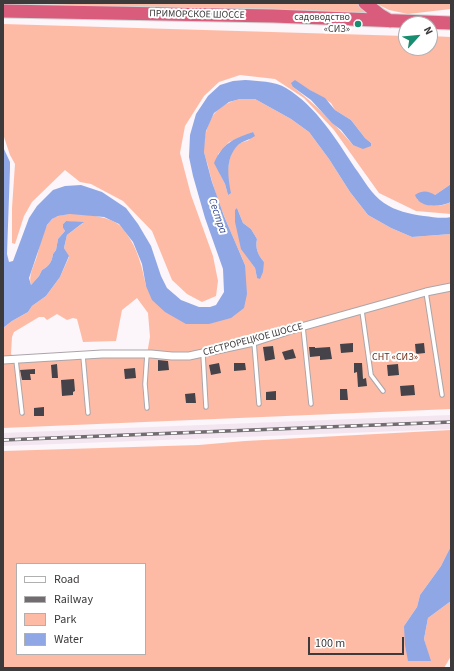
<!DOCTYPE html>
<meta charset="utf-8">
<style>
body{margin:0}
#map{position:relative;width:454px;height:671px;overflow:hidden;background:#fcf5fa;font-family:"Source Sans 3",sans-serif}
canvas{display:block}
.frame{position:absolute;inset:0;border:4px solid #3d3a3c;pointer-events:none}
.legend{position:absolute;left:16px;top:563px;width:130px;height:92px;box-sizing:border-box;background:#fff;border:1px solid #b1b0b1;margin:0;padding:5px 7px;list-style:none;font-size:12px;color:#3d3a3c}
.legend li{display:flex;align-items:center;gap:8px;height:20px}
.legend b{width:20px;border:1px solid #b1b0b1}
.north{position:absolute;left:398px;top:16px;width:40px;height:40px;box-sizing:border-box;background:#fff;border:1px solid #b1b0b1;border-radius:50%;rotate:63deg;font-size:11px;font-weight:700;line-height:16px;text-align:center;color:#3d3a3c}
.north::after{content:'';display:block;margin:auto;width:14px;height:18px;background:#198d6f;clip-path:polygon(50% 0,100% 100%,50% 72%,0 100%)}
.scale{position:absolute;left:308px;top:637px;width:96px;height:18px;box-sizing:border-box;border:2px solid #3d3a3c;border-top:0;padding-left:5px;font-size:12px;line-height:14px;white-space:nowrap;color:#3d3a3c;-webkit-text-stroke:3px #fff;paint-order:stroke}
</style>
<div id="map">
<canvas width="454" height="671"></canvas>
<div class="frame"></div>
<ul class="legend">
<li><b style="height:5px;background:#fff"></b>Road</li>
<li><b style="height:5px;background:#706c6f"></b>Railway</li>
<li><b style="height:11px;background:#fdbba5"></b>Park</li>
<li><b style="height:11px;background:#90a7e5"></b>Water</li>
</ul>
<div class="north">N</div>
<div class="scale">100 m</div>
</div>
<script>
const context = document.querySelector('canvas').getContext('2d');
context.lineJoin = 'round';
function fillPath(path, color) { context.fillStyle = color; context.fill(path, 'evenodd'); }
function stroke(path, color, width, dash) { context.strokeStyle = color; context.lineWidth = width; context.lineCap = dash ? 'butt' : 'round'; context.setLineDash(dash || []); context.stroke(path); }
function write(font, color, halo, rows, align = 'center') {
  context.font = font + ' "Source Sans 3",sans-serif'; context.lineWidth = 4; context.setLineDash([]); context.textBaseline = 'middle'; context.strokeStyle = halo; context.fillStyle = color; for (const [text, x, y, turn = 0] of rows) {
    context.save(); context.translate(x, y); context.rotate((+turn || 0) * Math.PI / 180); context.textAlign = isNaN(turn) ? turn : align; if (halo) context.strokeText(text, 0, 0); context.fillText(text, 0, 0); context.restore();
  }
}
fillPath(new Path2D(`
 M451 415V429L3 446V433Z`), '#f3e6f0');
fillPath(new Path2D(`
 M18 3H359L375 17Z
 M375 3H451V9L408 14 389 10Z
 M3 24 406 36V48H430V36L451 37V184L435 195 417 199C428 207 438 208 451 202V214L416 211 379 193 334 130 304 98 275 79 240 75 219 82 204 96 185 126 180 153 191 195 213 256 218 281 216 296 202 302 187 294 172 280 152 231 123 201 91 184 80 182 65 170 32 202 24 216 15 244 12 243V208L15 164 10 155 3 134ZM295 81 331 103 335 110 351 120 365 138 371 143 353 145C336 125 314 103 293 87Z
 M240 99H255L291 119 309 132 329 159 350 192 368 215 391 228 412 237 451 234V409L3 428V328L12 321 28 312 32 306 46 296 60 277 69 257 64 248 67 235 83 223 66 221 63 224V228L65 231 58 239 56 250 53 254C52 262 49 266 42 270L39 276 31 285C28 275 34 266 37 256 40 245 42 229 51 220 62 209 106 215 118 224 121 226 124 230 126 233 138 249 142 267 146 286L209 324 245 265C232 234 217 203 209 170 208 164 205 158 204 152 203 140 207 124 214 114 220 106 231 101 240 99ZM253 132 249 140C247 141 243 142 240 143 225 152 228 180 228 195L225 184 220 174 218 154 229 142ZM237 208 243 223 251 229 257 239C255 248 258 255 264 262L257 278 255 268 242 249ZM137 298 148 313 150 337 147 354 16 360 11 354 12 337 14 332 39 317H44L47 320 57 314 67 320 73 318 77 319 83 342 116 341 122 310Z
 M451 430V546L441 566 420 595 417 607 404 626 430 661 424 639 428 618 451 601V656L444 668H3V451L199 445 245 441ZM17 564H145V654H17Z`), '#fdbba5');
fillPath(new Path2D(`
 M245 80C256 81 276 81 286 88 316 106 336 139 355 168 364 180 371 194 384 203 396 211 409 214 424 216 433 217 442 219 451 217V234L412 237 391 228 368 215 350 192 329 159 309 132 291 119 255 99H240L229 102 214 113 206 131 205 139 204 152 212 182 224 216 245 265 247 294 244 308 231 318 209 324H186L165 312 152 300 146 286 142 264 133 242 119 224 104 217 70 214 58 216 52 219 47 225 29 278 31 285 39 276 42 270C49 266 52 262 53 254L56 250 58 239 65 231 63 228V224L66 221 84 222 67 235 64 248 69 256 60 277 46 296 32 306 28 312 12 321 3 328V147L10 162V168L7 254 9 262 13 261 29 218 37 206 53 190 65 186 81 185 102 192 126 208 138 224 151 246 161 276 167 288 181 300 199 307H210L216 305 224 292 223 269 205 218 193 176 189 157 190 135 196 114 208 96 220 85 233 81Z
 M295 80 310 90 325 98 335 110 351 120 365 138 371 143V146L363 149 353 145 341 130 332 123 311 100 293 87 291 83Z
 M253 132 255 136C250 140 242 141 238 145 225 158 228 177 231 193L228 195 225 184 214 163C223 143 233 139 253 132Z
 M451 184V202C440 207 420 209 415 195 423 190 428 191 435 195Z
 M237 208 243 223 251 229 257 239C255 248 258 255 264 262L263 272 260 279 257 278 255 268 241 249 235 222V210Z
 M451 546V601L428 618 424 639 431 661H408L405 645 404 626 417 607 420 595 441 566Z`), '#90a7e5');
fillPath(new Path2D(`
 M353 343V352L341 353 340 344Z
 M424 343 425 353 416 354 415 344Z
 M273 346 275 359 265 361 263 347Z
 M309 347H315V348L330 347 332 359 320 360V356L310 357Z
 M293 349 296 358 285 360 282 352Z
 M158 360 168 361 169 370 158 371Z
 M219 363 221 373 211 375 209 365Z
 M234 363H245L246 370 234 371Z
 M354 363H362L363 379 366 378 367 386 358 387 357 372 354 373Z
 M57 364 58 378H52L51 365Z
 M398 364 399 375 388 376 387 365Z
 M135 368 136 378 125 379 124 369Z
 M35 369V374H30L31 380H22L20 370Z
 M74 379 75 391 73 392V395L62 396 61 380Z
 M414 385 415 395 401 396 400 386Z
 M340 389H347L348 400H340Z
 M276 391V400H266V392Z
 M195 393 196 403H186L185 394Z
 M44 407V416H34V408Z`), '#454349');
const lane = new Path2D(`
 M426 292 442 395
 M362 311 371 375 383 391
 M303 327 311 404
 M254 342 259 404
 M203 354 206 407
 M83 356 88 413
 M16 360 22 413
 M147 408 145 384 147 354`);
const street = new Path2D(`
 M3 360 102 354H151L172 356H189L254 342 294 329 426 292 451 287`);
const highway = new Path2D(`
 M365 3 380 15 390 21
 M3 11 273 16 451 23`);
stroke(lane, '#aba5aa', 5.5);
stroke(street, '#aba5aa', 9);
stroke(highway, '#d4d4d4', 15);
stroke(lane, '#fff', 3.5);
stroke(street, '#fff', 7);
stroke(highway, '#da5c7c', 13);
const rail = new Path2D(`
 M3 440 451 422`);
stroke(rail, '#706c6f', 3.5);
stroke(rail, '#fff', 2, [6]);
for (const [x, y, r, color] of [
 [358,24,4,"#198d6f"]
]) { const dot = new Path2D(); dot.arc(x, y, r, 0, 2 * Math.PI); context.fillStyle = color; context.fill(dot); stroke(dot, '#fff', 1.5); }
write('10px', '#3d3a3c', '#fff', [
 ["ПРИМОРСКОЕ ШОССЕ",197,15,1],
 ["СЕСТРОРЕЦКОЕ ШОССЕ",253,340,-15]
]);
write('10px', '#3d3a3c', '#fff', [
 ["садоводство",350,18],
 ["«СИЗ»",350,30]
], 'right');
write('10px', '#6a2911', '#fff', [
 ["СНТ «СИЗ»",395,358]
]);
write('italic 11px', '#324791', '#fff', [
 ["Сестра",217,216,71]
]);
</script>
